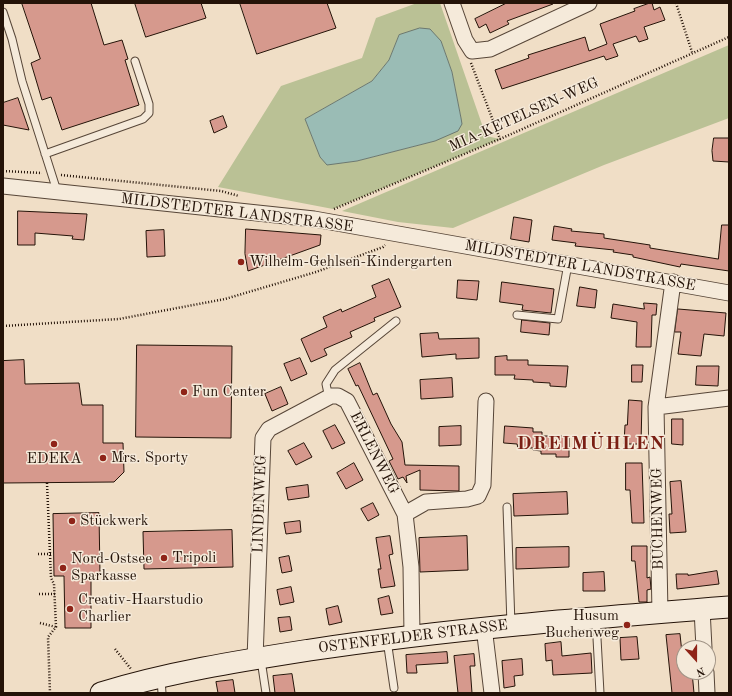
<!DOCTYPE html>
<meta charset="utf-8">
<style>
body{margin:0}
#map{position:relative;width:732px;height:696px;overflow:hidden;background:#f0dec6;font-family:"Old Standard TT",serif}
canvas{display:block}
.frame{position:absolute;inset:0;border:4px solid #241308;pointer-events:none}
.north{position:absolute;left:676px;top:640px;width:40px;height:40px;box-sizing:border-box;background:#f5eada;border:1px solid #a19486;border-radius:50%;rotate:159deg;font-size:11px;font-weight:700;line-height:16px;text-align:center;color:#241308}
.north::after{content:'';display:block;margin:auto;width:14px;height:18px;background:#8f2418;clip-path:polygon(50% 0,100% 100%,50% 72%,0 100%)}
</style>
<div id="map">
<canvas width="732" height="696"></canvas>
<div class="frame"></div>
<div class="north">N</div>
</div>
<script>
const context = document.querySelector('canvas').getContext('2d');
context.lineJoin = 'round';
function fillPath(path, color) { context.fillStyle = color; context.fill(path, 'evenodd'); }
function stroke(path, color, width, dash) { context.strokeStyle = color; context.lineWidth = width; context.lineCap = dash ? 'butt' : 'round'; context.setLineDash(dash || []); context.stroke(path); }
function write(font, color, halo, rows, align = 'center') {
  context.font = font + ' "Old Standard TT",serif'; context.lineWidth = 3; context.setLineDash([]); context.textBaseline = 'middle'; context.strokeStyle = halo; context.fillStyle = color; for (const [text, x, y, turn = 0] of rows) {
    context.save(); context.translate(x, y); context.rotate((+turn || 0) * Math.PI / 180); context.textAlign = isNaN(turn) ? turn : align; if (halo) context.strokeText(text, 0, 0); context.fillText(text, 0, 0); context.restore();
  }
}
fillPath(new Path2D(`
 M417 3H440L486 136 500 139 333 209 218 187 281 86 362 58 376 18ZM399 35 441 41 452 72 461 118 435 141 357 161 327 164 320 157 305 119 372 81 389 60Z
 M729 45V118L604 165 453 228 398 222 342 211Z`), '#bac195');
const water = new Path2D(`
 M420 28 430 29 441 41 452 72 461 118 462 124 458 131 435 141 357 161 327 165 320 157 305 119 372 81 389 60 399 35Z`);
fillPath(water, '#9abcb5');
stroke(water, '#6b7870', 1);
const building = new Path2D(`
 M22 3H91L104 45 122 40 128 59 125 60 139 105 62 130 51 97 42 100 31 63 40 59Z
 M135 3H201L206 18 146 37Z
 M240 3H327L336 28 257 54Z
 M507 3H553V4L507 21 509 24 490 33 486 24 479 28 475 19Z
 M650 3H652L654 10 660 7 665 20 644 27 648 39 639 42 636 36 613 44 618 56 606 60 604 56 502 89 495 70 529 58 528 55 585 37 589 51 607 44 600 24 635 11 634 9Z
 M18 98 29 130 3 125V103Z
 M223 116 227 127 214 133 210 121Z
 M714 138H729V162L713 161 712 151Z
 M18 211 87 214 84 240 72 239 73 236 35 233V245H18Z
 M514 217 532 220 529 242 511 239Z
 M722 225H729V271L681 264 680 267 633 257V255L613 252 614 250 575 246 576 243 552 240 554 226 572 229 571 231 604 234V238L650 245V248L718 259Z
 M246 229 321 235 320 245 248 271 245 254Z
 M164 230 165 256 147 257 146 231Z
 M389 279 401 307 374 318 375 321 350 332 352 337 324 349 327 355 311 362 301 339 327 327 323 317 341 309 342 312 376 297 372 286Z
 M458 280 479 281 477 300 457 298Z
 M502 282 554 289 551 313 522 310 523 305 500 302Z
 M580 287 597 290 595 308 577 306Z
 M644 303 657 304 656 315H652L651 347H636L637 322 611 318 613 304 644 309Z
 M678 309 726 313 724 336 704 334 701 356 678 354 681 332H675Z
 M522 320 550 323 549 335 521 332Z
 M438 333 439 339 479 338V358L456 359V354L422 357 420 334Z
 M137 345 232 346 231 438 136 437Z
 M507 356V360H528V365L568 366 566 387 550 386V383L533 382V380L514 379 515 375H495V357Z
 M300 358 307 374 291 381 284 364Z
 M24 360 25 384 79 383 82 405H103V443H123L124 472 114 482 3 483V361Z
 M360 363 373 395 377 393 391 424 402 442 405 465 459 466V491L420 490V470L406 476 407 483 403 477 398 479 389 461 393 459 358 385 356 386 348 369Z
 M632 365H643L642 382H632Z
 M697 366H719L718 386 696 385Z
 M452 378 453 397 421 399 420 380Z
 M281 387 288 404 272 411 265 394Z
 M629 400 642 401 641 444H624L625 425H627Z
 M672 419H683V445L672 444Z
 M335 425 345 443 332 449 323 431Z
 M461 426V445L439 446V427Z
 M505 426 533 428V432H542V436H569V457H556V454H541V451L533 450V448H518L517 444 504 443Z
 M304 443 312 457 296 465 288 451Z
 M354 463 363 480 346 489 337 473Z
 M626 463H642L644 523H632L630 490H626Z
 M681 481 686 532 670 533 669 514H672L670 482Z
 M308 485 309 497 288 500 286 488Z
 M567 492 568 514 514 516 513 494Z
 M373 503 379 515 368 521 361 509Z
 M99 513 100 575 91 576V628H65L64 576H54L53 514Z
 M300 521 301 532 286 534 284 523Z
 M232 530 233 567 144 569 143 532Z
 M390 536 393 554 389 555 395 586 381 588 378 569H381L376 538Z
 M467 536 468 570 420 572 419 538Z
 M632 546H647V578L650 577 651 589 647 590V602H639L635 561H632Z
 M569 547V567L516 569V548Z
 M289 556 292 571 282 573 279 558Z
 M717 571 719 584 677 589 676 574H688V575Z
 M604 572 605 591H583V573Z
 M291 587 294 602 280 605 277 590Z
 M389 596 393 613 381 615 378 599Z
 M338 606 342 622 329 625 326 609Z
 M290 617 292 630 280 632 278 618Z
 M680 634 684 672H692L694 693H672L666 635Z
 M637 637 639 659 621 660 620 638Z
 M561 642 562 656 591 653 592 673 553 675 552 660 546 661 545 644Z
 M447 652 448 663 416 665 417 673H407L406 655Z
 M474 654 475 666H470L472 693H458L454 656Z
 M522 659 523 675 514 676 515 686 504 688 502 661Z
 M292 674 295 693H275L273 676Z
 M233 680 235 693H218L216 682Z`);
fillPath(building, '#d6998d');
stroke(building, '#241308', 1);
const lane = new Path2D(`
 M3 12 12 39 22 81 57 191
 M45 154 143 119 149 113V104L135 61
 M517 315 558 319 568 264
 M329 398 326 384 335 370 396 321
 M507 507 511 625
 M596 620 600 693
 M387 640 394 688
 M261 660 266 693
 M161 679 162 693`);
const street = new Path2D(`
 M452 3 465 40 472 51 490 49 589 3
 M3 186 314 219 729 293
 M656 407 729 398
 M405 514 426 502 467 499 478 496 483 485 486 401
 M702 609 704 648
 M660 613 656 407 673 282
 M484 627 492 693
 M255 659 263 438 269 429 331 396H338L347 401 405 514 411 567 412 635
 M706 672 707 693`);
const secondary = new Path2D(`
 M101 693C169 672 240 661 310 650 449 629 589 618 729 607`);
stroke(lane, '#574638', 9);
stroke(street, '#574638', 17);
stroke(secondary, '#241308', 23);
stroke(new Path2D(`
 M676 3 692 52
 M471 63 500 139
 M3 171 42 173
 M61 175 221 191 239 196
 M334 209 500 139 729 37
 M3 326 119 319 225 299 316 272 383 247 385 245
 M47 483 51 578 54 584 56 627 48 637 50 693
 M38 554H51
 M39 594H55
 M40 623 56 627
 M115 649 131 669`), '#241308', 2.5, [1, 2]);
stroke(lane, '#f5eada', 7);
stroke(street, '#f5eada', 15);
stroke(secondary, '#f5eada', 21);
for (const [x, y, r, color] of [
 [241,262,4,"#8f2418"],
 [184,392,4,"#8f2418"],
 [54,444,4,"#8f2418"],
 [103,458,4,"#8f2418"],
 [72,521,4,"#8f2418"],
 [164,558,4,"#8f2418"],
 [63,568,4,"#8f2418"],
 [70,609,4,"#8f2418"],
 [627,625,4,"#8f2418"]
]) { const dot = new Path2D(); dot.arc(x, y, r, 0, 2 * Math.PI); context.fillStyle = color; context.fill(dot); stroke(dot, '#f5eada', 1.5); }
write('15px', '#241308', '#f5eada', [
 ["MIA-KETELSEN-WEG",524,115,-24],
 ["MILDSTEDTER LANDSTRASSE",237,213,7],
 ["MILDSTEDTER LANDSTRASSE",580,266,10],
 ["ERLENWEG",374,453,63],
 ["LINDENWEG",260,504,-88],
 ["BUCHENWEG",658,519,-91],
 ["OSTENFELDER STRASSE",413,637,-7]
]);
write('15px', '#241308', '#f5eada', [
 ["Wilhelm-Gehlsen-Kindergarten",249,262],
 ["Fun Center",192,392],
 ["Mrs. Sporty",111,458],
 ["EDEKA",54,459,"center"],
 ["Stückwerk",80,521],
 ["Tripoli",172,558],
 ["Nord-Ostsee",71,559],
 ["Sparkasse",71,576],
 ["Creativ-Haarstudio",78,600],
 ["Charlier",78,617],
 ["Husum",619,616,"right"],
 ["Buchenweg",619,633,"right"]
], 'left');
context.letterSpacing = '1px';
write('bold 19px', '#7a1f14', '#f5eada', [
 ["DREIMÜHLEN",591,444]
]);
context.letterSpacing = '0px';
</script>
